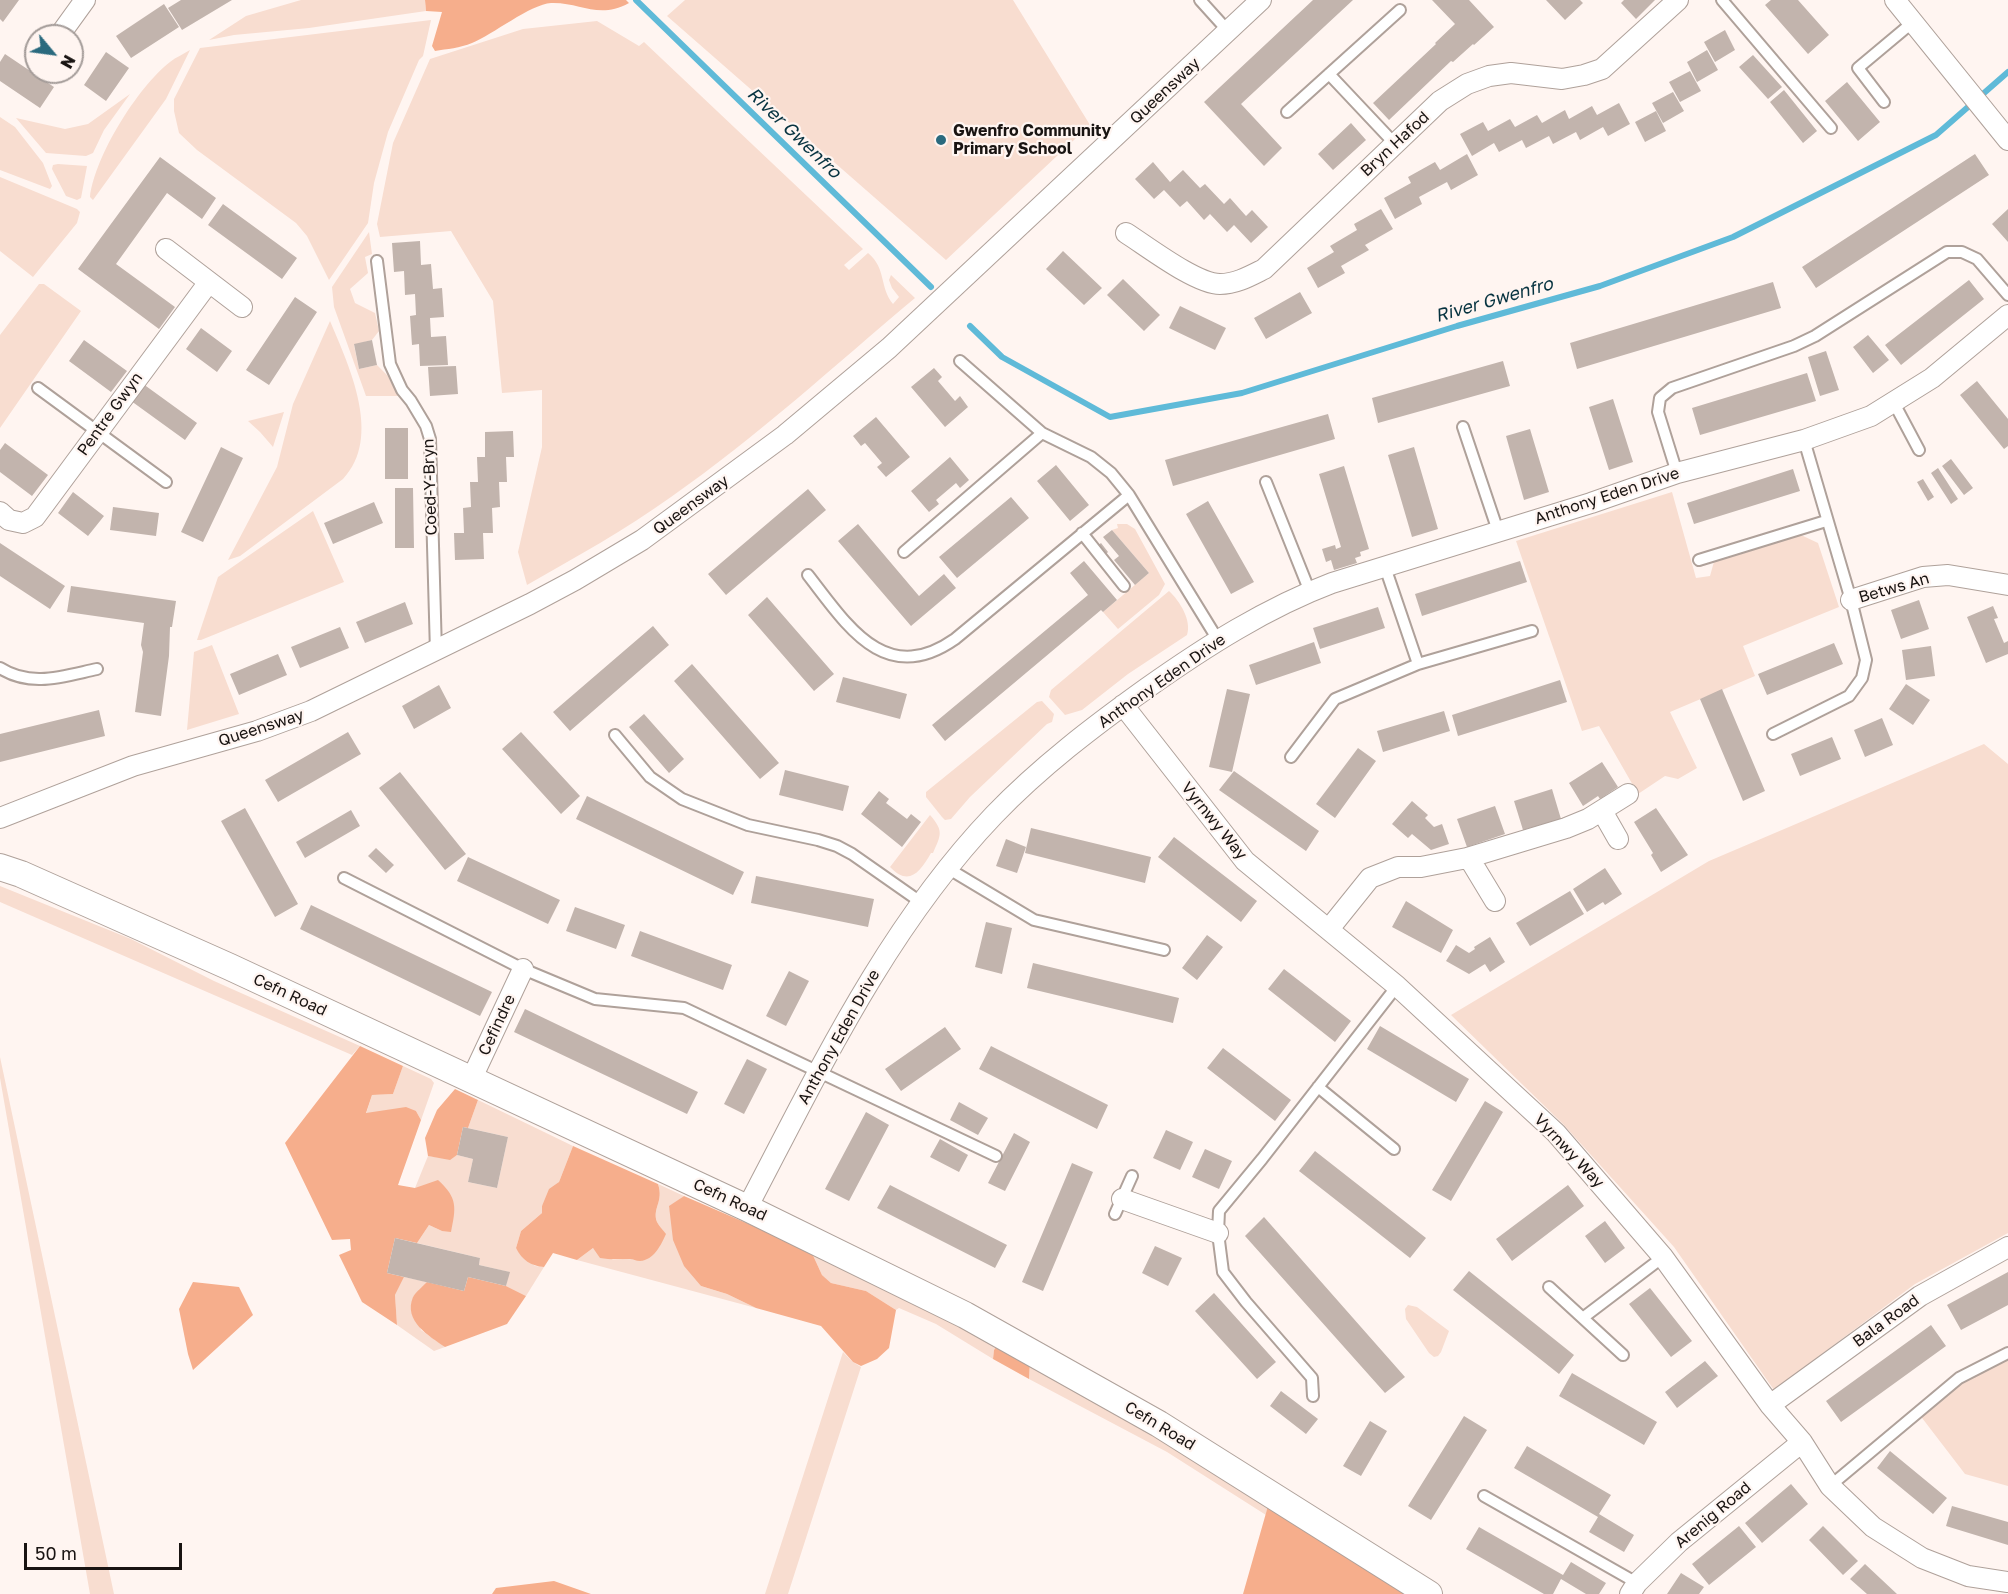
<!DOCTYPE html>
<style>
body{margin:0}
#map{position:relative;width:2008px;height:1594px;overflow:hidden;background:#fff5f1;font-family:"Golos Text",sans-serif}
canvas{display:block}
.north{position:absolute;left:24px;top:24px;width:60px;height:60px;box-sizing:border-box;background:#fff5f1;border:2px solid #a39b98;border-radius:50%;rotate:119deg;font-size:16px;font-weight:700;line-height:24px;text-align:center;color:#191412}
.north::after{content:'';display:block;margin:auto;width:21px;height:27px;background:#2a6a7e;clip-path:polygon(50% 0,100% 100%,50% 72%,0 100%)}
.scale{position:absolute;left:24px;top:1543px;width:158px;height:27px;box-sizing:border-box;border:3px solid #191412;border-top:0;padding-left:8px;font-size:18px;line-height:21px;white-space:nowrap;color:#191412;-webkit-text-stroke:4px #fff5f1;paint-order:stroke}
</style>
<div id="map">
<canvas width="2008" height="1594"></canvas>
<div class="north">N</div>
<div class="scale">50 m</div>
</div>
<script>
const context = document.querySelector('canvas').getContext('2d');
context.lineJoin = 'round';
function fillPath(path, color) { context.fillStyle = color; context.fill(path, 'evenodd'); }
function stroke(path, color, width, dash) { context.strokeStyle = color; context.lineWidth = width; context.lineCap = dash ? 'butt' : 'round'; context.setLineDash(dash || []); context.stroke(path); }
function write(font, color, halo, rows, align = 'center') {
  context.font = font + ' "Golos Text",sans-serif'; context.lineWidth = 4.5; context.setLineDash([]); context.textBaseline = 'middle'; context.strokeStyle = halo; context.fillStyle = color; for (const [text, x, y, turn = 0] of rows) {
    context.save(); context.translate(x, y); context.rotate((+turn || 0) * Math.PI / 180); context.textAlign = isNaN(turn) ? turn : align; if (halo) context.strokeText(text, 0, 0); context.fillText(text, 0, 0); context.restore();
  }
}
fillPath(new Path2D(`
 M301 0H425L426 11 309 28 234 35 209 40 246 16Z
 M685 0H1013L1090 125 946 260 667 16Z
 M431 20 423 56 419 60 388 132 374 183 368 223 329 280 307 236 296 223 197 150 179 133 174 111V99L200 48Z
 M597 21 639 46 644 42 863 249 844 265 849 270 868 253C887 269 879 287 893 304L899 297 892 288 889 280 891 275 915 298C835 365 757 437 671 497 625 530 576 557 527 585L518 552 542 447V390L502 393 493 301 451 231 380 237 377 224 393 143 430 59 523 29Z
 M190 50 166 99 93 200 90 197C95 156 137 88 170 62 176 57 184 54 190 50Z
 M130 94 104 130 93 153 86 156 46 153 16 118 65 129 88 124Z
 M0 117 15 127 43 163 52 186 50 189 0 170Z
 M58 164 87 166 81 198 77 200 66 196 52 169 53 165Z
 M0 177 77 209 80 212 77 223 33 277 0 251Z
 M369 232 372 254 365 257 368 273 350 289 355 303 375 313 379 331 372 340 354 345 359 369 377 365 388 376 398 396H366L334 307 332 287Z
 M39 284H44L81 311 0 428V335Z
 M330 321C349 366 383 437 343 479L240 556 228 560 277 467 293 404Z
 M284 412 273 447 260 432 248 421Z
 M1672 492 1696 578 1710 576 1715 558 1801 535 1818 543 1839 607 1743 646 1755 676 1670 712 1697 768 1678 779 1665 776 1638 794 1599 726 1582 731 1516 541Z
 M313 511 344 582 201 640H197L218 577Z
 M1117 524H1127L1135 529 1165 584 1159 595 1118 629 1103 612 1149 573 1112 530 1118 528Z
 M1169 591C1180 601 1192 621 1187 635L1128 674 1082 710 1065 715 1049 697 1051 690Z
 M212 645 239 714 187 730 194 652Z
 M1042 701 1054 714 1052 722 1047 724 970 797 951 819 945 820 942 817 926 797V792L1037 702Z
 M1984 744 2008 764V1233L1915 1284 1774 1390 1674 1247 1563 1124 1451 1015 1709 861Z
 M930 815C944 831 941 835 933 853H931C920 872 909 887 890 867Z
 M0 886 131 939 214 981 360 1046 352 1055 0 902Z
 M0 1057 114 1594H90L0 1078Z
 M403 1066 431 1079 434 1083 421 1120 416 1111 366 1114 372 1095 393 1094Z
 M478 1100 573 1146 559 1182 542 1206V1213L521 1231 516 1248 535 1266 544 1267 526 1296 506 1286 509 1272 479 1265 480 1258 417 1243 429 1225 442 1231 415 1188 428 1156 450 1159 457 1155 473 1159 468 1182 497 1188 508 1137 468 1128Z
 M658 1184 684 1196 669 1207 701 1286 727 1294 756 1308 577 1260 593 1248 613 1260 632 1259 641 1261 665 1234C663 1230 659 1226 657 1222 652 1208 664 1202 658 1184Z
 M811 1251 998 1344 994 1350 993 1359 936 1324 899 1308 896 1310 866 1291 831 1283 822 1275Z
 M404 1277 427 1282 413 1297 421 1330 445 1347 434 1351 397 1325 395 1295Z
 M1408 1305 1417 1307 1449 1331 1441 1352 1438 1356 1434 1357 1429 1353 1406 1319 1405 1309Z
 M843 1352 853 1362 861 1367 788 1594H765Z
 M2008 1358V1486L1965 1474 1919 1414 1963 1382Z
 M1030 1360 1268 1506 1266 1515 1167 1452 1029 1379Z`), '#f8ddd0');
fillPath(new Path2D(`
 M425 0H626L629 3C598 20 581 2 551 3 531 4 492 35 472 43 460 48 447 49 435 51L432 46 442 12 426 11Z
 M360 1046 403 1066 393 1094 372 1095 366 1113 406 1107 416 1111 421 1120 398 1185 415 1188 438 1180C458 1198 456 1208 451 1232L442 1231 429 1225 417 1243 395 1238 387 1273 404 1277 395 1295 397 1325 362 1302 339 1255 351 1250 350 1239 332 1240 285 1143Z
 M455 1089 478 1100 468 1128 463 1127 457 1155 450 1160 428 1156 425 1138 437 1110Z
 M573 1146 658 1184C664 1202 652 1208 657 1222 659 1226 663 1230 666 1234 661 1245 654 1260 640 1261 636 1261 633 1259 630 1259 620 1259 611 1260 600 1258L593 1248 577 1260 553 1253 544 1267C531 1266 522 1260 516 1248L521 1231 542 1213V1206L549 1189 559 1182Z
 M684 1196 811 1251 822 1275 831 1283 866 1291 896 1310 889 1348 877 1359 861 1366 853 1362 821 1326 756 1308 727 1294 701 1286 684 1266 673 1240 669 1206Z
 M468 1277 506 1286 526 1296 507 1324 445 1347C429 1336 403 1321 413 1297 416 1292 423 1286 427 1282L464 1291Z
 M193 1282 239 1287 253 1315 193 1370 188 1354 179 1309Z
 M998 1344 1030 1360 1029 1379 993 1359 994 1350Z
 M1268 1506 1407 1594H1243Z
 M554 1581 591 1594H492L496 1588Z`), '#f6ae8c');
stroke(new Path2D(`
 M636 0 931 287
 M970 326 1002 357 1110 417 1242 393 1457 326 1600 286 1733 237 1936 135 2008 72`), '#5fbad8', 6);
fillPath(new Path2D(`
 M0 0H19L3 22 0 19Z
 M181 0H232L182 30 168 8Z
 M1313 0H1353L1241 104 1282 148 1264 166 1204 102Z
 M1432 0H1469L1494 27 1474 45 1473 44 1453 62 1451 61 1389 120 1373 103 1436 44 1435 43 1455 24Z
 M1546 0H1580L1583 3 1565 20Z
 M1624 0H1655L1636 19 1621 3Z
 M1771 0H1798L1829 35 1808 54 1765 5Z
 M164 4 179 27 131 58 116 36Z
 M1725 30 1735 50 1715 62 1704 42Z
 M1707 50 1718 70 1697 82 1687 62Z
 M106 52 129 68 106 101 84 85Z
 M5 54 54 87 40 108 0 81V62Z
 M1753 55 1782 87 1768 99 1739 67Z
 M1690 71 1701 91 1680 102 1669 82Z
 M1847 82 1880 122 1858 141 1825 101Z
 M1784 90 1817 131 1803 143 1770 102Z
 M1673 92 1684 111 1663 123 1652 103Z
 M1619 103 1630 124 1608 136 1603 127 1580 140 1576 132 1553 144 1549 136 1526 148 1522 140 1499 152 1494 143 1472 156 1460 134 1483 122 1488 131 1510 119 1515 127 1537 115 1542 123 1565 110 1569 119 1592 106 1597 115Z
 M1656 111 1666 131 1645 142 1635 122Z
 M1351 123 1366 140 1333 170 1318 154Z
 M1467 154 1478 175 1451 190 1447 182 1419 197 1422 204 1395 219 1384 198 1411 183 1408 177 1435 162 1440 170Z
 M1975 154 1989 175 1816 288 1802 267Z
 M160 157 216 198 202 219 167 193 116 264 175 307 159 329 78 269Z
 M1153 162 1170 182 1183 170 1200 188 1205 184 1224 204 1230 198 1246 216 1252 210 1268 227 1251 243 1234 225 1227 232 1210 214 1204 220 1187 201 1180 207 1164 190 1154 199 1135 179Z
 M223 204 297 258 282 279 208 225Z
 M1381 209 1393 229 1365 245 1369 250 1341 266 1345 273 1318 288 1307 268 1334 252 1330 246 1357 230 1354 224Z
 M2008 209V242L1992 224Z
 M420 241 421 265 431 264 433 289 442 288 444 317 430 318 431 337 446 336 448 365 420 366 419 344 412 345 410 316 416 315 415 294 405 295 404 271 394 272 392 243Z
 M1063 251 1102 288 1084 305 1046 269Z
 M1123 279 1160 315 1144 331 1107 295Z
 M1969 280 1984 299 1901 365 1885 345Z
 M1773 282 1781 308 1577 369 1570 343Z
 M1300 292 1312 313 1266 339 1254 318Z
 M295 297 317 312 269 385 246 370Z
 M1180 306 1226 328 1215 350 1169 328Z
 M201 328 232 351 217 372 186 349Z
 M1868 335 1889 360 1873 373 1853 347Z
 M84 340 127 371 111 392 69 361Z
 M372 340 377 365 359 369 354 344Z
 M1826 351 1839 390 1820 396 1808 357Z
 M1503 361 1510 386 1378 423 1372 398Z
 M456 366 458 394 430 396 428 367Z
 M934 368 942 377 938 381 955 401 960 396 968 407 945 427 911 387Z
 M1807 373 1816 401 1700 435 1692 408Z
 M139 381 197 423 185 440 127 398Z
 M1977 381 2008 419V446L2004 449 1960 395Z
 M1613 399 1633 462 1609 470 1589 407Z
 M1328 414 1335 439 1173 486 1165 460Z
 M876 417 910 457 886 477 877 467 882 463 865 443 861 446 853 436Z
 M385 428H408V479H385Z
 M1530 429 1549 492 1524 500 1506 436Z
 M513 431 514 457H506L507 482H499L500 507 492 508 493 533H483L484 559 455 560 454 533H464L463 508 471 507 470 482H478L477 457H485V432Z
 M5 443 48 475 32 496 0 472V450Z
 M221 447 243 458 203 542 181 532Z
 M1414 447 1438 529 1412 537 1388 455Z
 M950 457 969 480 960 488 956 483 936 500 939 504 929 512 911 491Z
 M1951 459 1973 488 1964 495 1942 466Z
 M1056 465 1089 505 1070 521 1037 481Z
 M1344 466 1369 549 1360 552 1361 556 1355 558 1357 563 1334 570 1331 560 1326 562 1322 549 1335 545 1336 549 1341 547 1319 474Z
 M1938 468 1958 499 1951 504 1931 473Z
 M1793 469 1800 491 1694 524 1687 503Z
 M1923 479 1934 497 1928 501 1917 482Z
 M395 488H413L414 548H395Z
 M808 489 826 510 726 595 708 574Z
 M73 492 104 516 88 536 58 513Z
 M1011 497 1029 518 957 578 939 557Z
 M1208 501 1254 582 1231 594 1186 514Z
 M374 502 383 523 333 544 324 523Z
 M113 507 159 513 156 536 110 530Z
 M858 524 919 596 944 574 956 588 911 626 838 541Z
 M1112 530 1149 573 1135 585 1114 560 1119 556 1103 537Z
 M0 543 65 586 50 609 0 576Z
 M1101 543 1108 552 1103 557 1095 548Z
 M1084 561 1117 600 1103 612 1101 610 945 741 932 725 1088 595 1070 573Z
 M1520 561 1527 582 1422 616 1415 594Z
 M71 586 176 601 172 627H170L169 656 161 716 135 712 143 652 141 645 144 623 67 612Z
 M767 597 834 674 814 691 748 615Z
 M1919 600 1929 629 1901 639 1891 610Z
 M405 602 413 624 365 643 356 622Z
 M1993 606 1998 618 1994 619 2004 643 2008 641V654L1986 663 1967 617Z
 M1378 607 1385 628 1320 649 1313 628Z
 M653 626 669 645 570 731 553 712Z
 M340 627 349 648 300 668 291 647Z
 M1314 642 1321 663 1256 685 1249 665Z
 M1834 643 1843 664 1767 695 1758 674Z
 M1931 646 1935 676 1906 680 1902 650Z
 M278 654 287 675 239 695 230 674Z
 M692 664 779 763 760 779 674 681Z
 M843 677 907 694 900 719 836 702Z
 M1560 680 1567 702 1458 736 1452 715Z
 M1906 684 1930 700 1913 725 1889 709Z
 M439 685 451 708 414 729 402 706Z
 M1227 689 1250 694 1232 772 1209 767Z
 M1722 689 1765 791 1743 801 1700 699Z
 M99 710 105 736 0 762V734Z
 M1444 711 1450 731 1383 752 1377 731Z
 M644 714 684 759 669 773 629 727Z
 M1882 718 1893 745 1865 757 1854 730Z
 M348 732 361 754 278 802 265 780Z
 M521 732 580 796 561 814 502 749Z
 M1832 737 1841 759 1800 776 1791 754Z
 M1358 748 1376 761 1335 818 1316 804Z
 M1602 762 1618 787 1600 799 1598 796 1583 806 1569 783Z
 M785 770 849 786 843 811 779 795Z
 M1234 771 1319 831 1306 851 1219 790Z
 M400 772 466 854 445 870 379 788Z
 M1552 789 1561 819 1523 830 1514 801Z
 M879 791 889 799 886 803 907 819 911 814 921 822 902 847 861 814Z
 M587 796 744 872 733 895 576 819Z
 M1412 801 1428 815 1425 818 1434 827 1442 824 1449 844 1431 850 1412 834 1408 838 1392 824Z
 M1495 806 1505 834 1467 847 1457 819Z
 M245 808 298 904 275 917 221 821Z
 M1656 808 1688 855 1661 872 1651 855 1653 853 1634 822Z
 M351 810 360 826 305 858 296 842Z
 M1031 828 1151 857 1145 883 1025 853Z
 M1174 837 1257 901 1241 922 1158 857Z
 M1006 839 1026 847 1017 873 996 866Z
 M376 848 394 865 386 873 368 856Z
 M468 857 560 900 548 924 457 881Z
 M1605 868 1622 894 1605 905 1603 902 1587 912 1573 889Z
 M756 876 874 899 868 927 751 903Z
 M1570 891 1584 914 1530 946 1516 923Z
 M1406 901 1453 930 1441 953 1392 927Z
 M311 905 492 992 480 1016 300 929Z
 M575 907 625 925 616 949 566 931Z
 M986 922 1012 928 1002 974 975 967Z
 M640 931 732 965 723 990 631 956Z
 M1207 935 1223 947 1197 980 1182 968Z
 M1490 937 1505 962 1490 972 1485 964 1469 974 1446 961 1456 945 1469 953 1475 949 1474 947Z
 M1033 963 1179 998 1173 1023 1027 988Z
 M1284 969 1351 1021 1335 1042 1268 989Z
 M789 971 809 981 786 1026 766 1016Z
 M525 1009 698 1092 687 1114 514 1032Z
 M1380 1026 1469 1079 1456 1102 1367 1049Z
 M945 1027 961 1049 901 1091 885 1069Z
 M991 1046 1108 1105 1097 1129 979 1069Z
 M1223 1048 1291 1100 1275 1121 1207 1068Z
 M747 1059 767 1069 744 1114 724 1104Z
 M1485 1101 1503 1112 1451 1201 1432 1190Z
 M959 1102 988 1118 978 1135 950 1120Z
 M866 1112 889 1125 849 1201 825 1189Z
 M463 1127 508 1137 497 1188 468 1182 473 1159 457 1155Z
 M1166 1130 1193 1142 1180 1170 1153 1158Z
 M1014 1133 1030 1142 1005 1191 988 1183Z
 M940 1139 968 1155 959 1172 930 1157Z
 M1205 1149 1232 1161 1219 1189 1192 1177Z
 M1315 1151 1426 1238 1410 1258 1299 1171Z
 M1072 1163 1093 1172 1043 1291 1022 1282Z
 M890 1185 1007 1245 995 1268 877 1208Z
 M1568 1185 1584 1206 1512 1261 1496 1239Z
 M1264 1217 1405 1377 1385 1393 1245 1236Z
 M1605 1221 1625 1248 1605 1263 1585 1236Z
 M395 1238 480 1258 479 1265 510 1272 506 1286 468 1277 464 1291 387 1273Z
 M1155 1246 1182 1258 1168 1286 1142 1273Z
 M1469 1271 1574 1355 1559 1374 1453 1290Z
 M2008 1272V1305L1961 1330 1947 1305Z
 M1650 1288 1692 1341 1671 1357 1629 1304Z
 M1214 1293 1276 1362 1257 1379 1195 1311Z
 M1931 1325 1946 1346 1841 1422 1826 1401Z
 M1705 1361 1718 1376 1677 1408 1665 1392Z
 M1572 1373 1657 1422 1644 1445 1559 1396Z
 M1281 1391 1318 1419 1306 1434 1270 1406Z
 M1464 1416 1487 1430 1431 1520 1408 1506Z
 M1370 1421 1387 1431 1361 1476 1343 1466Z
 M1527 1446 1611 1495 1599 1514 1634 1535 1624 1552 1589 1532 1598 1517 1514 1468Z
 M1890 1451 1947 1498 1933 1514 1877 1468Z
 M1791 1484 1808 1504 1762 1543 1745 1523Z
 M1952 1506 2008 1522V1545L1946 1526Z
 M1739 1526 1756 1547 1709 1585 1692 1564Z
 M1823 1526 1858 1561 1843 1575 1809 1540Z
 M1479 1527 1563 1575 1571 1562 1606 1583 1599 1594H1586L1561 1579 1553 1594H1544L1466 1549Z
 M1865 1564 1897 1594H1867L1850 1579Z
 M1681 1573 1704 1587 1699 1594H1667Z`), '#c2b4ad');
const service = new Path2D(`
 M1200 0 1228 31
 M1722 0 1831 128
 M1329 74 1395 144
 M1884 102 1858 68 1913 22
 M1287 112 1400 10
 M377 261 390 364 402 390 411 401 426 426 430 439 436 652
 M960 361 1042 433 1091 457 1111 473 1129 495 1218 640
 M38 388 166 482
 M1894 403 1919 450
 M1463 427 1498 531
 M1677 473 1658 412 1660 398 1672 388 1794 346 1815 336 1947 252H1962L1977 259 2008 295
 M1266 482 1310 592
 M1082 533 1124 586
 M904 552 1042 433
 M1699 560 1826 521
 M1385 567 1418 664
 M808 575C847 625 885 688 955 639L1129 495
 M0 668C31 688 64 676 97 669
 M1773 734 1849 696 1862 678 1866 660 1851 600 1804 440
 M615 735 650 777 682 799 748 825 818 840 837 846 852 854 922 903
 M1291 757 1335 699 1418 664 1532 631
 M949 869 1034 920 1164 950
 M344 878 523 969 595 999 684 1008 996 1156
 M1318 1087 1394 1149
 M1115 1214 1132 1176
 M1549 1287 1623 1355
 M1584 1317 1663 1257
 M1313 1396 1312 1378 1246 1302 1223 1272 1218 1233 1219 1211 1262 1159 1397 986
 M1830 1486 1959 1378 2008 1353
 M1484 1496 1637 1583`);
const minor = new Path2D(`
 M1895 0 2008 140
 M59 36 85 0
 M1126 233C1148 247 1196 284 1220 284 1236 284 1250 276 1264 269L1440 101 1467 84 1489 76 1511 73 1562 79 1584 75 1602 69 1678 0
 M166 249 242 307
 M0 512 9 520 23 523 35 517 209 282
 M1851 600 1923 577 1948 575 2008 585
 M1123 705 1245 861 1397 986 1556 1133 1663 1257 1770 1405 1802 1442 1830 1486 1873 1527 1922 1558 1968 1576 2008 1582
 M1602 811 1618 839
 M0 818 133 766 257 731 311 711 530 604 575 580 642 540 785 435 889 348 1261 0
 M1469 858 1495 901
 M1329 929 1370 878 1398 867H1421L1467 858 1566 828 1588 819 1628 794
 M471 1080 523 969
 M1122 1199 1218 1233
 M747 1208C819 1071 886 928 994 815 1040 767 1094 726 1147 688 1205 647 1266 608 1332 583L1591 503 1677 473 1804 440 1871 416 1932 378 2008 315
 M1770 1405 1920 1296 2008 1247
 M1630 1594 1637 1583 1679 1542 1802 1442`);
const tertiary = new Path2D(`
 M0 867 21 874 230 967 747 1208 965 1315 1159 1424 1429 1594`);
stroke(service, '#afa19a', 14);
stroke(minor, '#afa19a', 22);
stroke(tertiary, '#afa19a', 28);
stroke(service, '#fff', 10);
stroke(minor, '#fff', 20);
stroke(tertiary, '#fff', 26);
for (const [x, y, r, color] of [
 [941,140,6,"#2a6a7e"]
]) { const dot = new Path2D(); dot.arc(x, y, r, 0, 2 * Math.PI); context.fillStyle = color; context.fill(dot); stroke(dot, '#fff5f1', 2); }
write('16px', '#191412', '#fff5f1', [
 ["Queensway",1165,91,-43],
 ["Bryn Hafod",1395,144,-43],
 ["Pentre Gwyn",110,414,-54],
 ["Coed-Y-Bryn",430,487,-92],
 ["Anthony Eden Drive",1607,496,-18],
 ["Queensway",691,505,-36],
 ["Betws An",1894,588,-16],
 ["Anthony Eden Drive",1162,681,-35],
 ["Queensway",261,728,-18],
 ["Vyrnwy Way",1214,821,51],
 ["Cefn Road",290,995,25],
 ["Cefindre",497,1025,-65],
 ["Anthony Eden Drive",839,1037,-61],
 ["Vyrnwy Way",1569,1151,47],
 ["Cefn Road",730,1200,25],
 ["Bala Road",1886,1321,-36],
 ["Cefn Road",1160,1426,31],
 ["Arenig Road",1713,1515,-40]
]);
write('bold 16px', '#191412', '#fff5f1', [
 ["Gwenfro Community",953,131],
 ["Primary School",953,149]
], 'left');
write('italic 18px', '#073340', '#fff5f1', [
 ["River Gwenfro",794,133,44],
 ["River Gwenfro",1494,300,-16]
]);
</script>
